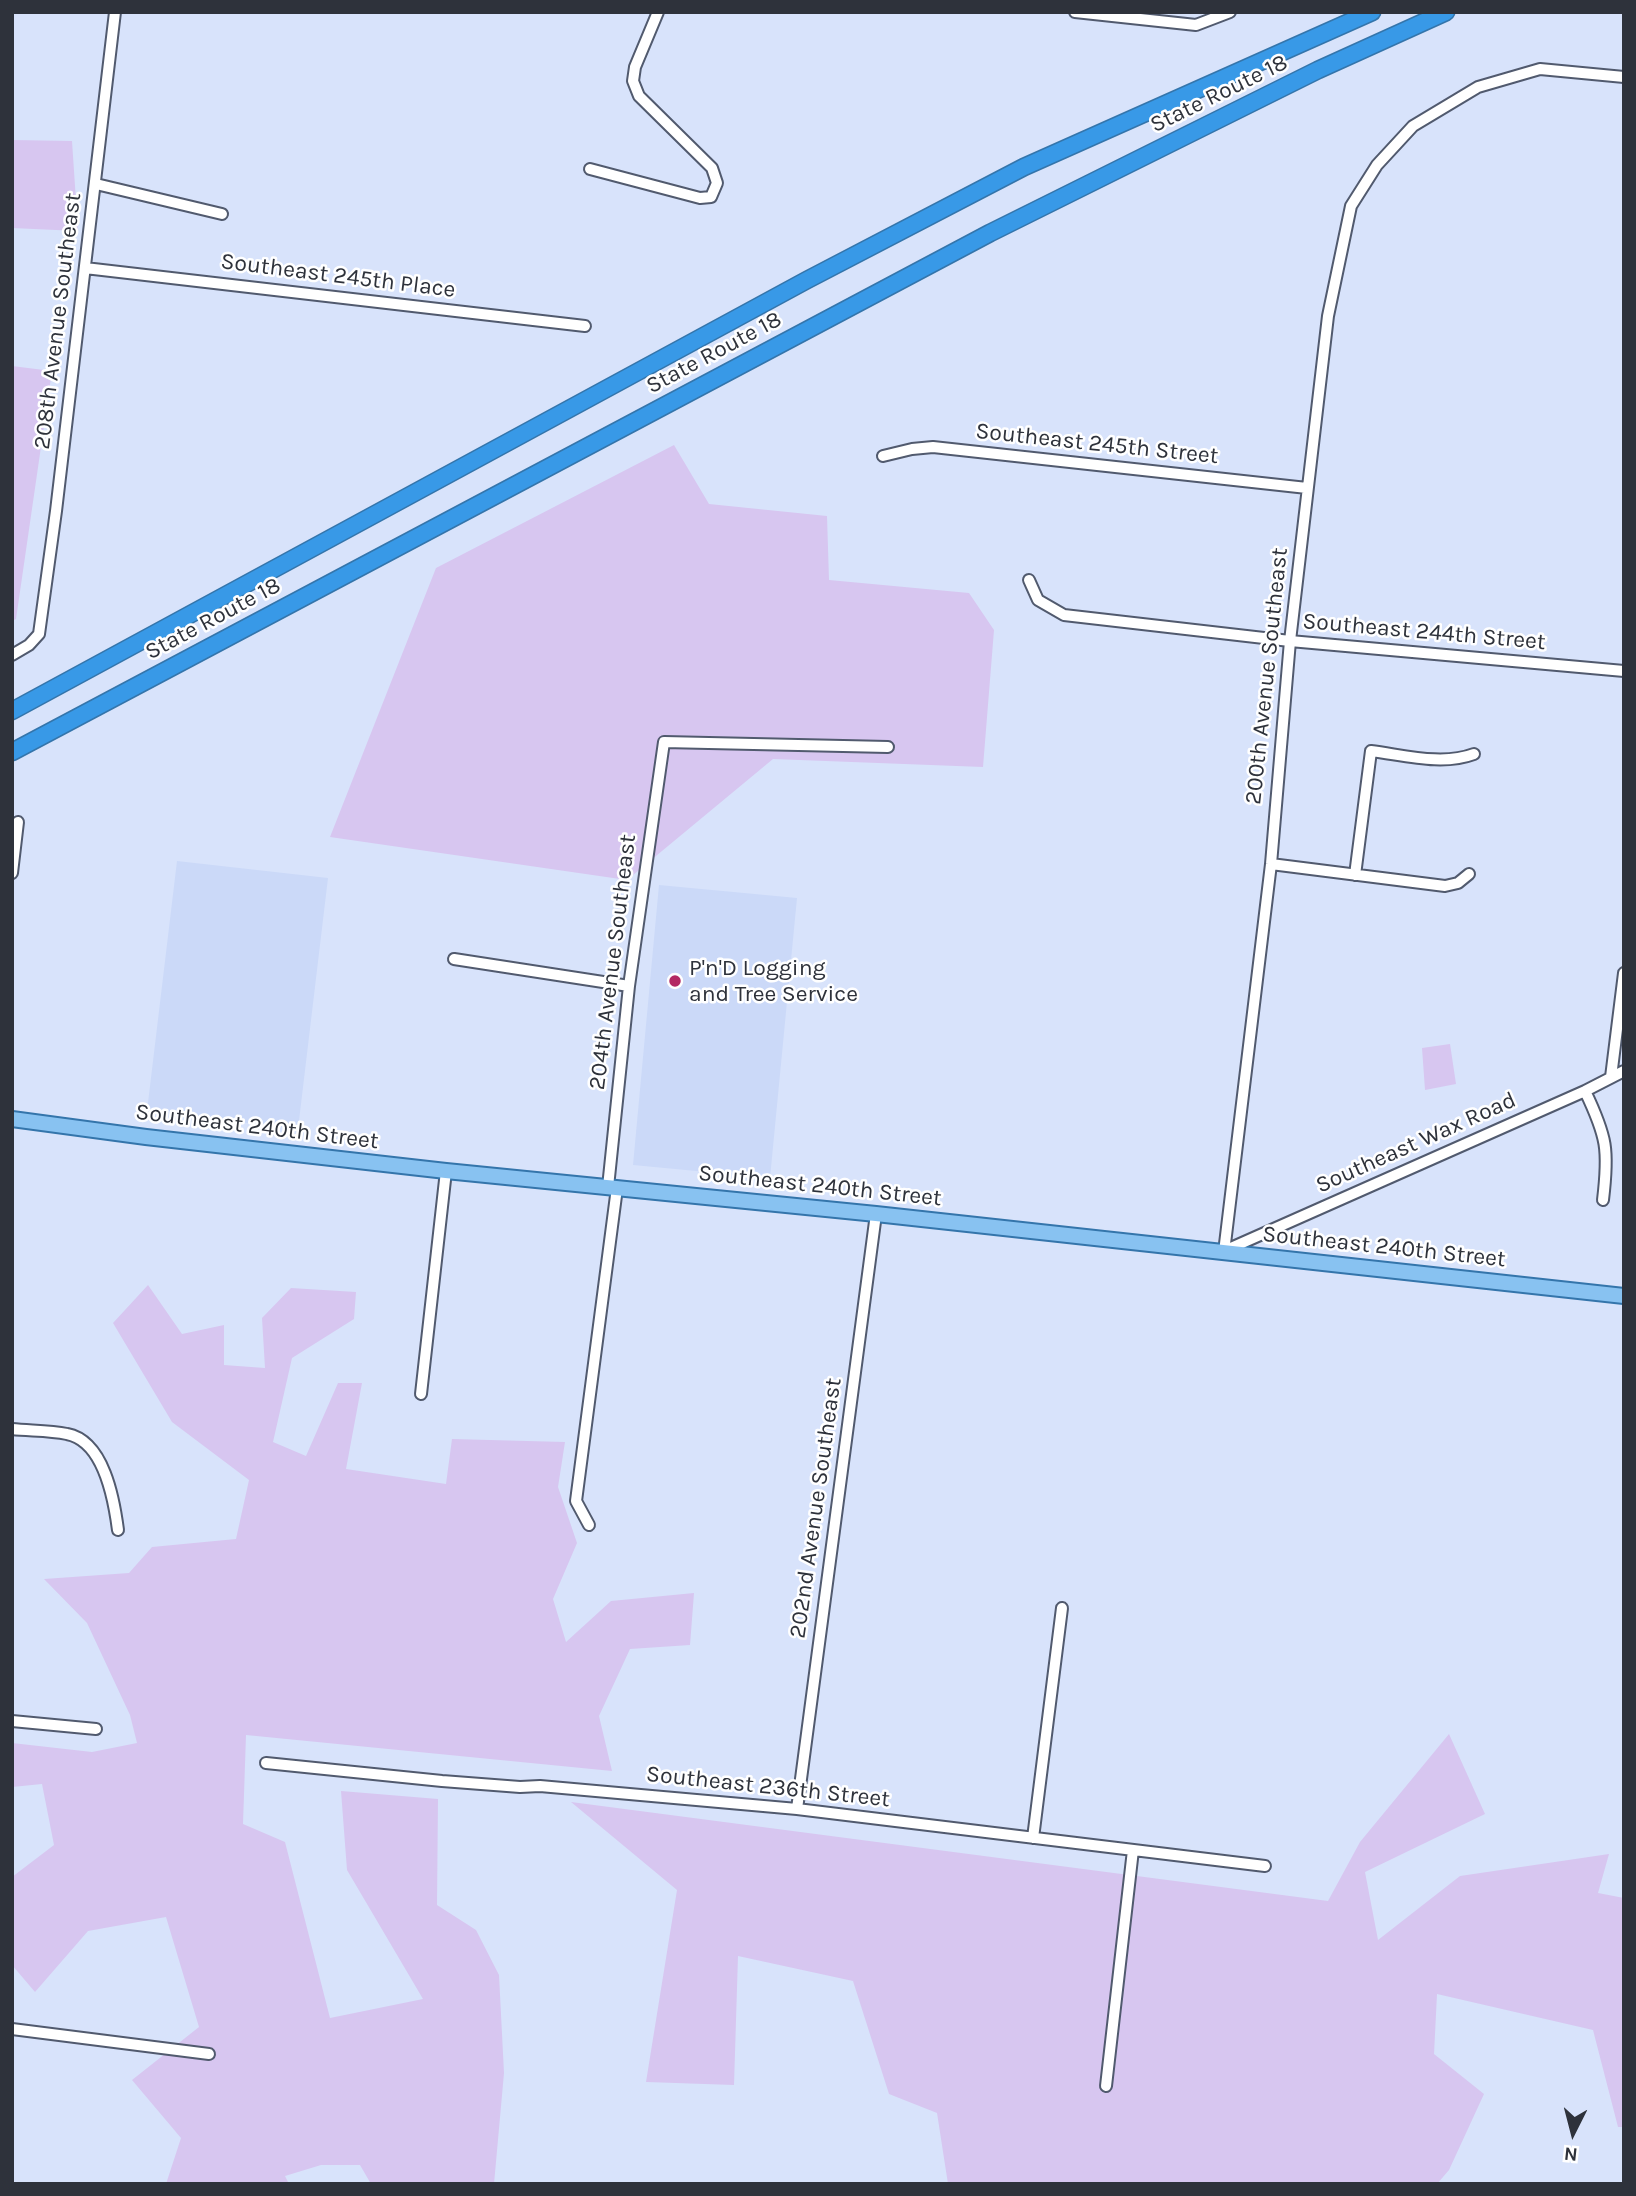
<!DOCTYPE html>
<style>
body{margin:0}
#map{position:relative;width:1636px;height:2196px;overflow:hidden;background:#d8e3fb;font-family:Karla,sans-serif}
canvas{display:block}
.frame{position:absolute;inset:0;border:14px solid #2e323b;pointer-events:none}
.north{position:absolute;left:1538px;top:2098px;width:70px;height:70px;-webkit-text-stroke:5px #fff;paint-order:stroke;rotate:186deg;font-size:19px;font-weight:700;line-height:28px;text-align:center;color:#2e323b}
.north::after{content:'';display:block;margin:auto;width:24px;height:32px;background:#2e323b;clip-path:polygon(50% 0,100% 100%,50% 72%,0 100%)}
</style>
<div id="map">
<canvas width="1636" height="2196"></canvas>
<div class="frame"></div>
<div class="north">N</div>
</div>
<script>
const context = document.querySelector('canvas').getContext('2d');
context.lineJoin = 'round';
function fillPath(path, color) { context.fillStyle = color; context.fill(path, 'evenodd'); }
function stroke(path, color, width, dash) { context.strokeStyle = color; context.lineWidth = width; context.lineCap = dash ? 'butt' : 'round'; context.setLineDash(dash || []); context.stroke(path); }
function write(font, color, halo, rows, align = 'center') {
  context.font = font + ' Karla,sans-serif'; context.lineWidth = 5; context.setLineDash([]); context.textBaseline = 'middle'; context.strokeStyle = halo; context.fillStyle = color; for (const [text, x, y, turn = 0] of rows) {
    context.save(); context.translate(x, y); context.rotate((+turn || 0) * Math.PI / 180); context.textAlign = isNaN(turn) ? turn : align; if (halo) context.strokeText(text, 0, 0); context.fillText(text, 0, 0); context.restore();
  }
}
fillPath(new Path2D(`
 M177 861 328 878 298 1129 147 1111Z
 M659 885 797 898 770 1178 633 1165Z`), '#cbd9f8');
fillPath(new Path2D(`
 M12 140 72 141 78 231 12 228Z
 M12 366 52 371 16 619 12 621Z
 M674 445 709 504 827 516 829 580 969 593 994 630 983 767 773 759 627 880 330 837 436 568Z
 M1450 1044 1456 1084 1425 1090 1422 1048Z
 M148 1285 182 1334 224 1325V1365L265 1368 262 1318 291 1288 356 1292 354 1319 292 1358 273 1442 306 1456 338 1383H362L346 1469 446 1484 452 1439 565 1442 558 1487 577 1543 553 1599 566 1642 611 1601 694 1593 690 1645 630 1649 599 1716 612 1771 246 1735 243 1824 285 1842 330 2018 423 1999 347 1870 341 1791 438 1799 437 1905 476 1930 499 1975 504 2073 494 2184H371L360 2165H321L285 2176 289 2184H166L181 2138 132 2080 199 2027 166 1917 88 1931 35 1992 12 1965V1877L54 1845 42 1784 12 1787V1743L92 1752 137 1743 130 1715 87 1623 44 1579 129 1573 152 1547 236 1539 249 1480 172 1422 113 1323Z
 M1449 1734 1485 1814 1365 1872 1378 1940 1460 1876 1609 1854 1598 1893 1624 1898V2127H1618L1593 2030 1437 1994 1434 2054 1484 2094 1449 2170 1437 2184H948L937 2113 889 2094 853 1981 738 1956 734 2085 646 2082 677 1890 571 1802 1328 1901 1360 1842Z`), '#d7c6f0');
const minor = new Path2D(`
 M1075 12 1196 25 1230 12
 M590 169 700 198 711 197 717 183 712 168 639 96 633 81 635 67 658 12
 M96 184 222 214
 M85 268 585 326
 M883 456 912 449 933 447 1307 488
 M1029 580 1038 600 1064 615 1290 641 1624 671
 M12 655 29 645 39 634 56 511 115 12
 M1271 864 1445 886 1458 883 1469 874
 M12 873 18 822
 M1355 875 1371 751C1404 755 1442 766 1474 754
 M454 959 629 986
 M1611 1077 1624 973
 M1585 1091C1607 1137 1609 1150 1603 1200
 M608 1187 629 986 664 742 888 747
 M1224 1251 1585 1091 1624 1071
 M1224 1252 1271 864 1290 641 1328 316 1351 206 1377 165 1413 126 1478 87 1540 69 1624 77
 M421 1394 446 1171
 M12 1429C30 1431 49 1430 67 1434 104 1441 114 1499 118 1530
 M589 1525 576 1501 617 1188
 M12 1721 96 1729
 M266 1763 442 1781 520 1787 540 1786 797 1809 1265 1866
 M797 1809 876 1214
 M1033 1838 1062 1608
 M12 2029 209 2054
 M1106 2086 1133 1850`);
const major = new Path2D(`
 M12 1119 146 1137 446 1171 876 1214 1624 1296`);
const highway = new Path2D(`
 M12 711 807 280 1024 167 1372 12
 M12 752 990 233 1318 70 1446 12`);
stroke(minor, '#515a6e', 14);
stroke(major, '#3475ab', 18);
stroke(highway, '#3475ab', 19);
stroke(minor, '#fff', 10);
stroke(major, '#88c2f1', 14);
stroke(highway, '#3899e7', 16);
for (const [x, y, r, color] of [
 [675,981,7,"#b32863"]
]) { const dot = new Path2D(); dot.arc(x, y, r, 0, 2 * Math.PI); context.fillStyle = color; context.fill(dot); stroke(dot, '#fff', 2.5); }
write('23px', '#2e323b', '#fff', [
 ["State Route 18",1219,94,-26],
 ["Southeast 245th Place",338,276,7],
 ["208th Avenue Southeast",58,321,-83],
 ["State Route 18",714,353,-28],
 ["Southeast 245th Street",1097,444,6],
 ["State Route 18",213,619,-28],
 ["Southeast 244th Street",1424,632,5],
 ["200th Avenue Southeast",1267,676,-84],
 ["204th Avenue Southeast",613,962,-83],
 ["Southeast 240th Street",257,1127,7],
 ["Southeast Wax Road",1416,1143,-24],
 ["Southeast 240th Street",820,1186,6],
 ["Southeast 240th Street",1384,1247,6],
 ["202nd Avenue Southeast",816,1508,-82],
 ["Southeast 236th Street",768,1787,6]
]);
write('23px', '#2e323b', '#fff', [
 ["P'n'D Logging",689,968],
 ["and Tree Service",689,994]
], 'left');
</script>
